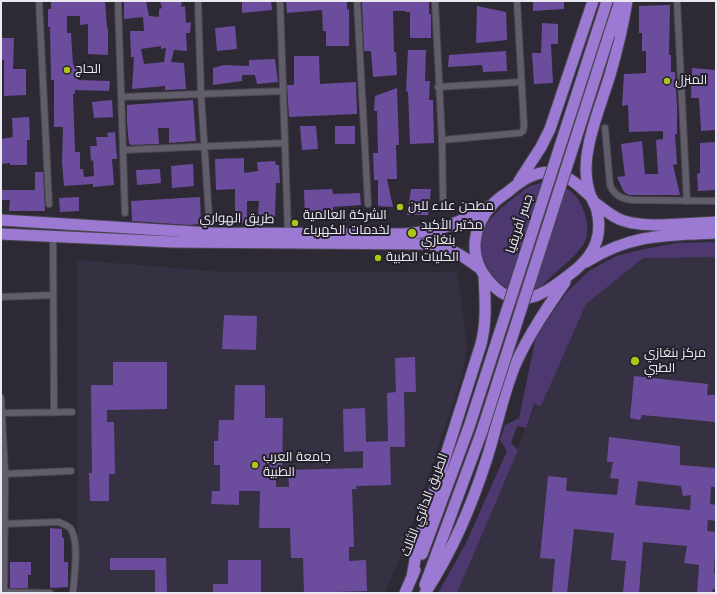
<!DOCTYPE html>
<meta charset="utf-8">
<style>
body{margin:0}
#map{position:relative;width:717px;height:594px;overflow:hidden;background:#2e2a35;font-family:"Varela Round",sans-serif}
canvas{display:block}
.frame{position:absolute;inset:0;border:2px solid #ebe9f0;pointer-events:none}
</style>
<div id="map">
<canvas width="717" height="594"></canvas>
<div class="frame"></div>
</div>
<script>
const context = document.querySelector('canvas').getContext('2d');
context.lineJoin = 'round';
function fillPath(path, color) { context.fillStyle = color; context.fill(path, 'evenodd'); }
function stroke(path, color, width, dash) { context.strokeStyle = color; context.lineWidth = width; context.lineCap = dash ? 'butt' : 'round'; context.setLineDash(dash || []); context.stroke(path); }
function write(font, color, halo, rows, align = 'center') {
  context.font = font + ' "Varela Round",Cairo,sans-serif'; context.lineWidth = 4; context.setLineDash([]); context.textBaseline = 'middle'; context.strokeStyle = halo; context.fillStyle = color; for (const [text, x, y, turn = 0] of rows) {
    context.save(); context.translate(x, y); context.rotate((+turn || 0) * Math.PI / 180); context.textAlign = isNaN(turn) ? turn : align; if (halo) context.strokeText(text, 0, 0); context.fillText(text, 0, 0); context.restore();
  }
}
fillPath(new Path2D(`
 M644 249H716V593H456L583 293Z
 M77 260 223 272H457L467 348 461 380 403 550 385 593H78Z`), '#363142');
fillPath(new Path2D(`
 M541 183C566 182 580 194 586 218 588 225 588 233 586 239 580 254 565 264 553 275 549 278 545 284 540 287 533 291 524 291 516 290 504 289 494 279 488 269 465 230 497 212 525 189L530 186Z
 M716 242V257L643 258 586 304 541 406 534 404 526 428 517 426 511 443 518 450 457 593H438L466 543 507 451 500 440 505 425 519 418 536 336 567 292 589 271 616 256 644 249 677 243Z`), '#4d386f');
fillPath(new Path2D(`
 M51 1H65V2L105 1 107 28H108V55L88 54V24L80 25V16H67V33H71L73 65H77L78 80 110 81 109 91 75 90V94H73L75 152H80V169H83L84 177 94 176 93 160 91 161 90 146H97L96 137H108L107 133 115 132 117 159H112L114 185 93 187V184L64 186 62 162 63 127H54V80H51L50 27H48V9H51Z
 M124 1H146L149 16 159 17V9L162 8 160 1H182L181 7 185 6 186 23 191 22 190 33H186L187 51 174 50 171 62 184 63 186 89 165 90V86L132 89 134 57H131L130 31H144L143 17 124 19ZM161 46V49L166 48 164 62 144 64 141 49Z
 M242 1H271L272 10 242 13Z
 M286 1H347V10L349 9V46H326V31H323L322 10 287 13Z
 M362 1H429V14H431V38H410V12H405V11H393L394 52H396L397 75 373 77 371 51H364Z
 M533 1H564V9L533 11Z
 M670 5 669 55H671V72H675L677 106V134H675L677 164 673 165 680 195H629L624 192 617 177 625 176 621 144 642 141 645 174H658L656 140 663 139V131L629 132 628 105 622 106 624 74 646 73V51H642V33H639V6Z
 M477 6 506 12 507 40 476 43Z
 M542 23 558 24V44H551L553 83 534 84 532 53H541Z
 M235 26 237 49 217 51 215 28Z
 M1 38H14L13 69H26V95L4 96V60H1Z
 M408 50H426L425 81H430L429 100H433L434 143 410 144 408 91 406 92Z
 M506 51 507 71 483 72 482 65 448 67 449 55Z
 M294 56H319L320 84 356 82 357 114 289 117 287 85H294Z
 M275 59 278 82 257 84 255 75H242V81L213 85V68L224 65 249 66V60Z
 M692 68 716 70V130L701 131 699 98H691Z
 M397 88 399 145H396L397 179H387L393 207 378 206V180H374L373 153H378L377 111H374L375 96Z
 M112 100 113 117 94 118 92 102Z
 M193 100 196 141 169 143V128H158L159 144 131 145 129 143 127 123V105Z
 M29 117 30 140H27V165H10V163L1 164V139L13 137 12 118Z
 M300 126H316L318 149 302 150Z
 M335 126H355V144H335Z
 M716 142V190L698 191 697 174 700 173V143Z
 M244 158V173L258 171 257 162 275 161 276 165H279L280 183H276L275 217 258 216 259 201H247V223H235V189L216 190 215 159Z
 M193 164 194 186 172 188 171 166Z
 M160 169 161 183 137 185 136 170Z
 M35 172H43L45 211H9L10 200H1V190H35Z
 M332 189 333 194 360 193 361 205 333 207V219H305L304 190Z
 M411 189H431L428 215H407Z
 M79 197V211L60 212 59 198Z
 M200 197 201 224 188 225 132 221 131 201Z
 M224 315 257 316 256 350 222 349Z
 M415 357 416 392H404L405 447H390L391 485 356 486 357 489H352L354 547H349V561L366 560 367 591 304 593 303 558H291L290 528H259L260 491H239V505L211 504 212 491H220V465H214V441H218L219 420H234L235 385H265V418H283L282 469H276V487H289L288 470 363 468V451L344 452 343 409 365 408 366 442 388 441 387 393 396 392 395 358Z
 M113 362H167V409L107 410V422H114L115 474H109V501H90L89 473H92L91 385H113Z
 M634 376 708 384 707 395H716V422L642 415 640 420 630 418Z
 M609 437 680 446V465L716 468V487H711L710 504 716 505V521L708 520 707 531 716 532 714 573H716V589H713L712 593H697L699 565 684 563 687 546 643 542 639 593H623L626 561 611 560 614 533 574 529 567 593H552L555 559 540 558 548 476 567 478 566 491 617 495 619 479 610 478 613 462H607ZM638 481 681 486 683 496 691 495 690 510 635 505Z
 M50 528 62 529V537L64 538V562H68V587L50 588Z
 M110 558H166L167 593H155V570H110Z
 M228 560H261V593H213V584H228Z
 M10 562H31V575H28V588H10Z`), '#6c4d9d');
const minor = new Path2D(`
 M39 1 49 204
 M118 1 125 213
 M198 1 201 94 210 233
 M280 1 288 233
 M357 1 368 204
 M435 1 442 140 443 200
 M677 1 687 201
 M438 87 521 82
 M121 97 283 91
 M605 128 610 185C614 195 621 199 632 200L716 201
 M442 140 520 133 523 131 524 126 517 1
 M123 150 285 143
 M53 237 54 412
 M1 297 53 295
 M1 398 5 474 4 593
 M2 413 72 412
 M5 474 71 471
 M1 524 59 522C63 524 67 525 70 528 80 540 74 577 73 593
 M1 592 50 593`);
const trunk = new Path2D(`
 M598 29 607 1
 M609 35 620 1
 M519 181 541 147 550 129 593 1
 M592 198C581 188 570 176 555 173 538 169 522 180 509 191 504 195 497 199 493 204 472 226 468 257 488 280 493 286 499 292 506 295 523 303 540 296 554 286 581 267 606 249 597 211 596 206 593 202 591 197 585 181 585 161 589 144 594 120 603 98 610 75 617 51 623 26 627 1
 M594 202C602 208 609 214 617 218 639 230 691 223 716 222
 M1 220 210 233 405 234 438 230 469 217 490 206
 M1 234 173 242 428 244C448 246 463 256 478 267
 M586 262C631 234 665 235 716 233
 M422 554 469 427
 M412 577 418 543 481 344C487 321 485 299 484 275
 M425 585 482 431
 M405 593 415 570
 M425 593C452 552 472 505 487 458 497 427 503 393 516 363 529 334 547 308 565 282`);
stroke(minor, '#494650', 8);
stroke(trunk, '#494650', 13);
stroke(minor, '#615d6a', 6);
stroke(trunk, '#9c7ad4', 11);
const trunkBridge = new Path2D(`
 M469 427 598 29
 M482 431 609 35`);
stroke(trunkBridge, '#494650', 13, []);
stroke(trunkBridge, '#9c7ad4', 11);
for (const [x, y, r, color] of [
 [67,70,4,"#abc616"],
 [667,81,4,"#abc616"],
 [400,207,4,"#abc616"],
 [295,223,4,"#abc616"],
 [412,233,5,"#abc616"],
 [378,258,4,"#abc616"],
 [635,361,5,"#abc616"],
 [255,465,4,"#abc616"]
]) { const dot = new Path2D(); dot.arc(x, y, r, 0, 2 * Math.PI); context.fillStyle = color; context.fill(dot); stroke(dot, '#24202b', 1.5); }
write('13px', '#ebe9f0', '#24202b', [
 ["الحاج",75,70],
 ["المنزل",675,81],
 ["مطحن علاء للبن",408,207],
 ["الشركة العالمية",303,216],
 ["لخدمات الكهرباء",303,231],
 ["مختبر الأكيد",421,226],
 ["بنغازي",421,241],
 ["الكليات الطبية",386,258],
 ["مركز بنغازي",644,354],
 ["الطبي",644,369],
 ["جامعة العرب",263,458],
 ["الطبية",263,473]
], 'left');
write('13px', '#ebe9f0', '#24202b', [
 ["طريق الهواري",237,219,1],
 ["جسر أفريقيا",520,224,-72],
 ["الطريق الدائري الثالث",425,505,-69]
]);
</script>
